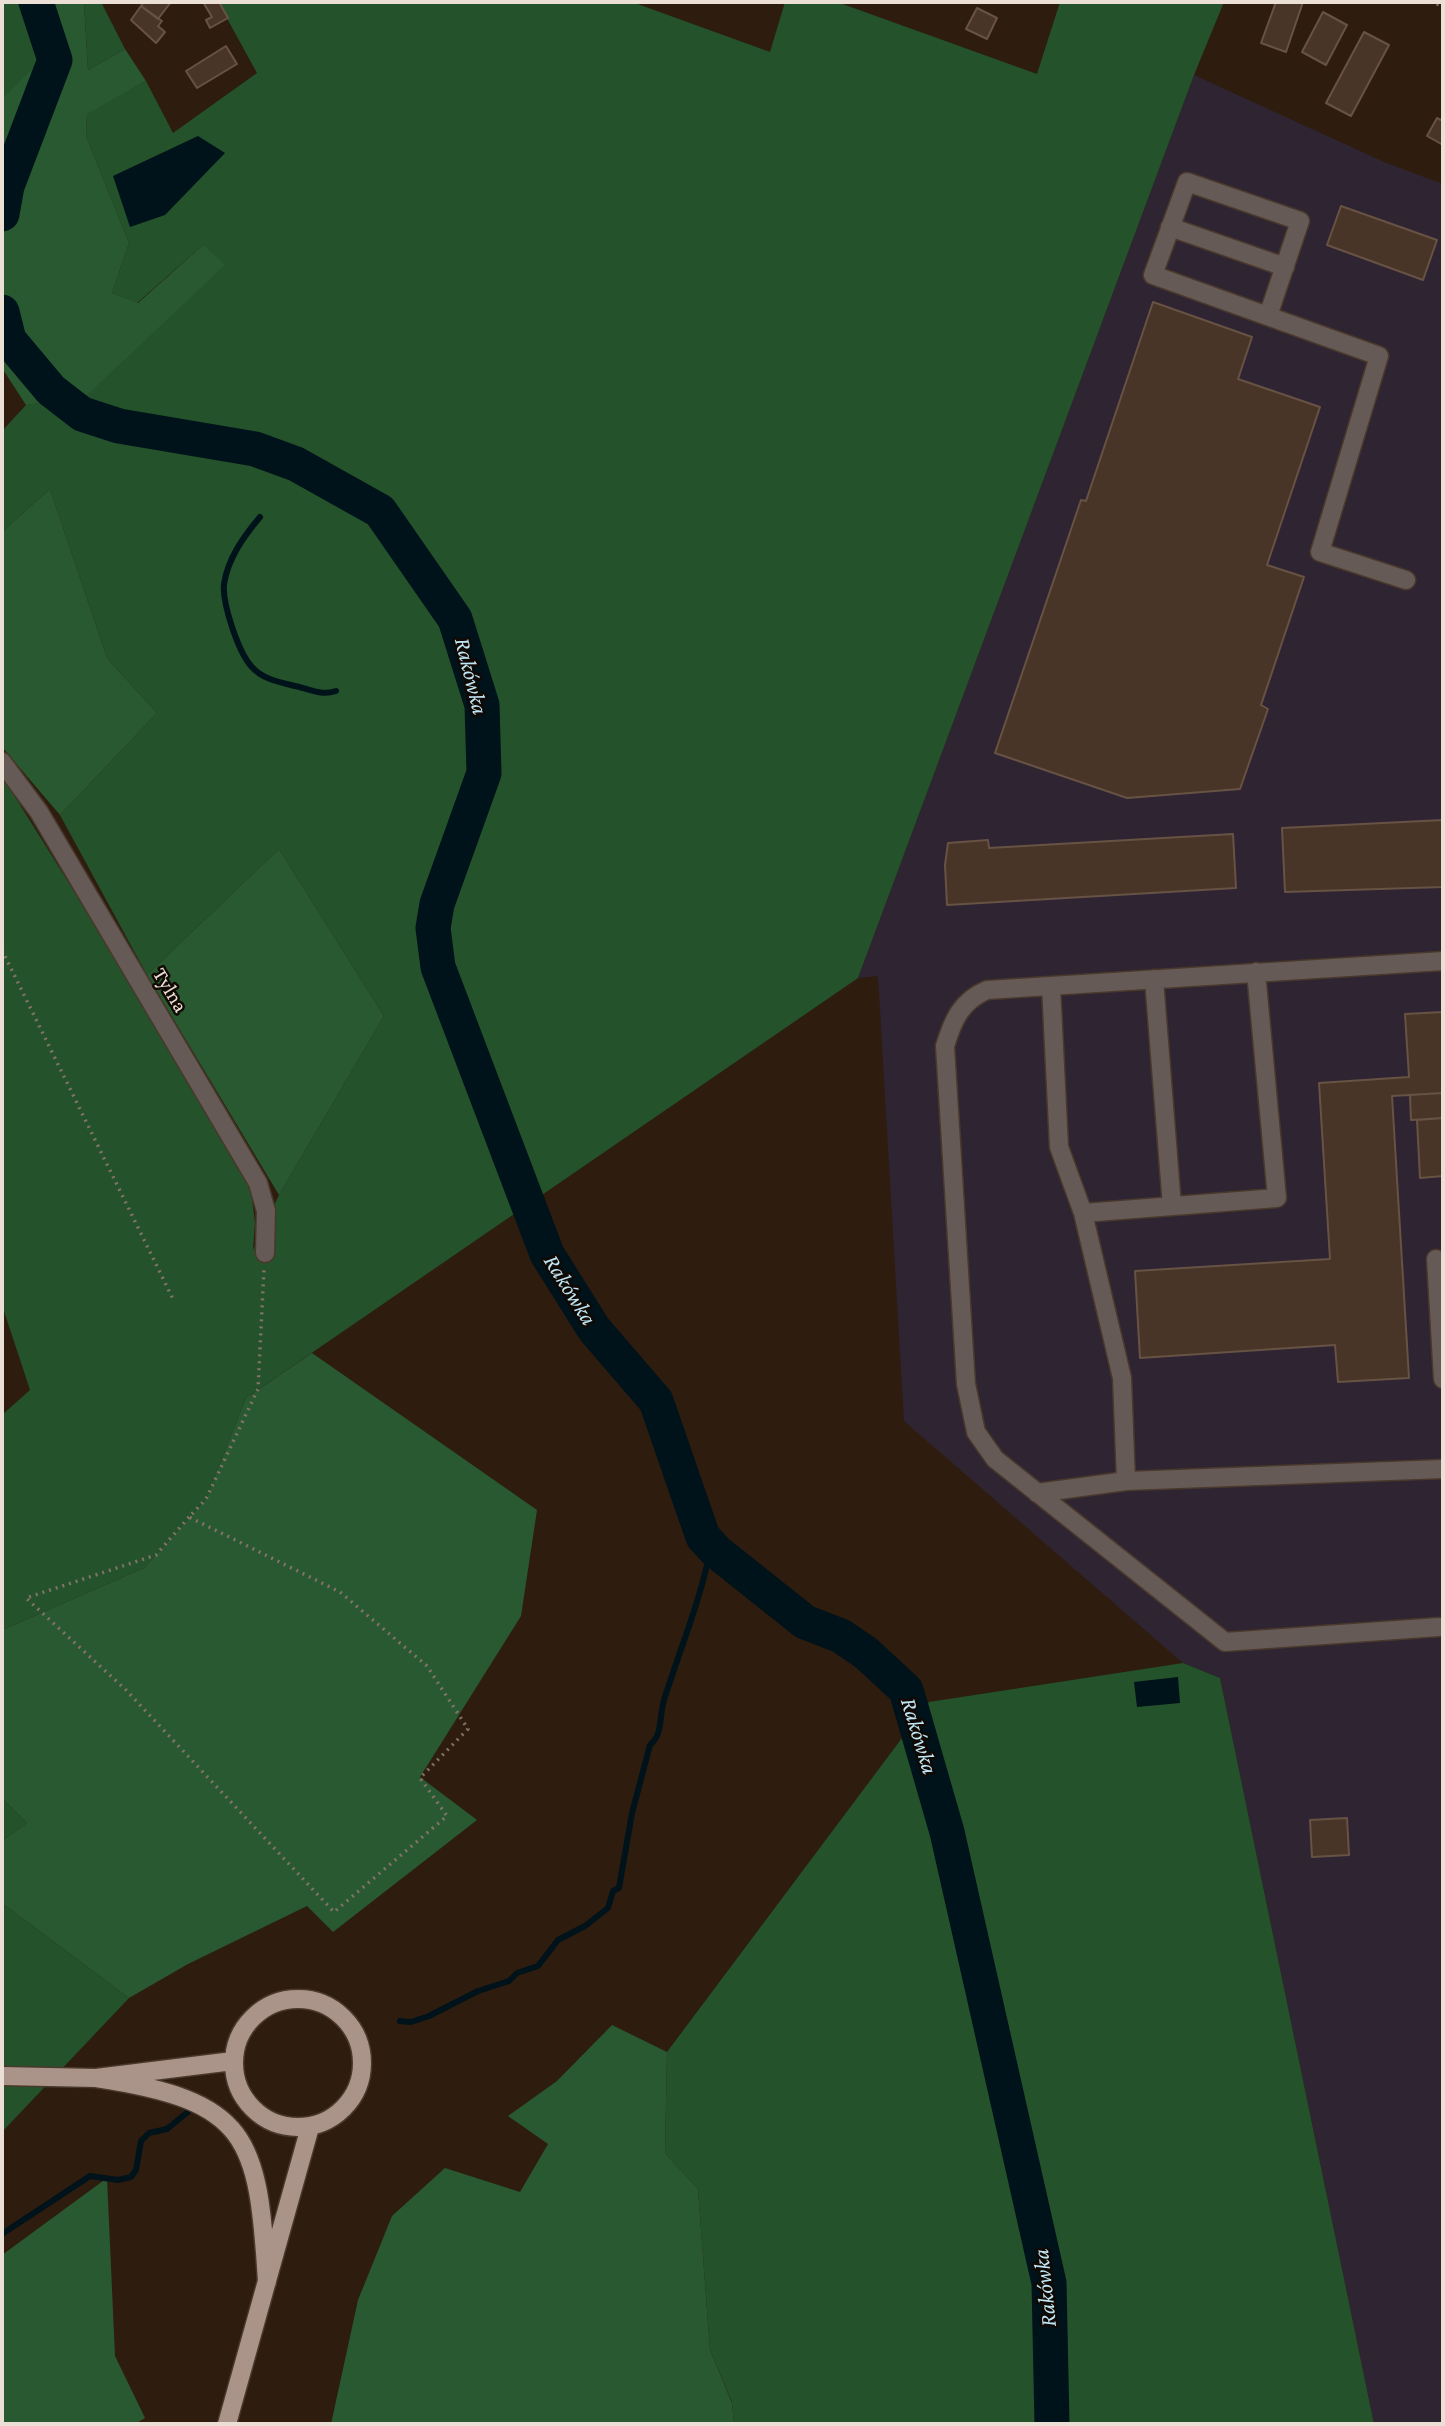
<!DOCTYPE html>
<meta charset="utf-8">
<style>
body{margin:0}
#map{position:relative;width:1445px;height:2426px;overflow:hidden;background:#2e1d0f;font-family:"Crimson Pro",serif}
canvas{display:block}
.frame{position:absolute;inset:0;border:4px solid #ece0d6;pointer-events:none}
</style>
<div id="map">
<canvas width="1445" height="2426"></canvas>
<div class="frame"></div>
</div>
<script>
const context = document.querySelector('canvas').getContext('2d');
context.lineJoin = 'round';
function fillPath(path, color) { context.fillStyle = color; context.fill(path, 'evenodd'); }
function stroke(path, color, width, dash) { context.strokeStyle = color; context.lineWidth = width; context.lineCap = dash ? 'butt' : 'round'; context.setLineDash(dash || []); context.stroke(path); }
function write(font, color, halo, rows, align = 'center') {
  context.font = font + ' "Crimson Pro",serif'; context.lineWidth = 5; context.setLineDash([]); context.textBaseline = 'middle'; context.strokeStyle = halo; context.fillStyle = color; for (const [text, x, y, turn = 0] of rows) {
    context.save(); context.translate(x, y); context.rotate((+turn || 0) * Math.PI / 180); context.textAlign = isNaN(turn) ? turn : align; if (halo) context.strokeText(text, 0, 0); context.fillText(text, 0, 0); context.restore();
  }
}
fillPath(new Path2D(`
 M1194 75 1384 162 1443 184V2424H1374L1220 1678 1183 1663 904 1421 878 976 858 978Z`), '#2f2432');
fillPath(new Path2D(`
 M2 2H20L41 60 3 100Z
 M84 2H101L125 49 88 70Z
 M218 2H632L770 52 785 2H837L1037 74 1060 2H1224L1194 75 858 978 246 1398 206 1499 144 1568 2 1630V1415L30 1390 2 1305V776L117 960 250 1182 255 1223 253 1250 279 1195 384 1016 279 849 147 975 60 815 157 713 107 658 50 489 2 532V431L26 405 86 395 203 245 137 303 112 293 129 243 86 136 87 113 146 81 173 133 257 73Z
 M1183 1663 1220 1678 1374 2424H734L732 2402 710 2350 698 2189 665 2153 667 2052 929 1702Z
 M2 1798 27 1823 2 1841Z
 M2 1903 129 1998 2 2132Z`), '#23522b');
fillPath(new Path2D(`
 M20 2H84L88 70 125 49 146 81 87 114 86 136 129 243 112 293 138 303 203 245 225 265 86 396 26 405 2 368V99L41 60Z
 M50 489 107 658 157 713 60 815 2 747V532Z
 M279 849 384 1016 279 1195 147 975Z
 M312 1353 537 1510 521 1616 420 1777 477 1820 333 1932 307 1906 188 1964 129 1998 2 1903V1841L27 1823 2 1798V1630L144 1568 206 1499 246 1398Z
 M612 2025 667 2052 665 2153 698 2189 710 2350 732 2403 734 2424H331L358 2300 392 2216 445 2168 520 2192 548 2144 508 2116 557 2081Z
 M107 2178 115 2356 145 2418 135 2424H2V2255Z`), '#295930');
fillPath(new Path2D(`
 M198 136 225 153 165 215 130 227 113 176Z
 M1178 1677 1180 1703 1137 1707 1134 1682Z`), '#00121a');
stroke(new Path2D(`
 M260 517C244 536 228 558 224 584 222 603 238 651 251 666 262 679 278 682 295 686 310 689 320 696 336 691
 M400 2021 411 2022 429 2016 478 1991 509 1981 517 1973 538 1966 558 1940 585 1926 608 1908 613 1891 619 1888 632 1813 650 1745C663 1734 659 1717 664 1700 680 1649 701 1600 711 1546
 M2 2234 90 2176 118 2180 131 2177 136 2170 141 2141 149 2133 167 2129 189 2111`), '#00121a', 6);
stroke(new Path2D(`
 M2 214 7 186 55 60 36 2
 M2 312 9 340 51 390 82 414 119 426 255 449 296 464 380 511 455 619 482 705 484 773 437 904 433 928 438 967 547 1254 594 1329 656 1401 703 1537 717 1552 805 1622 841 1636 866 1653 906 1690 947 1832 1049 2283 1052 2424`), '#00121a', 35);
const building = new Path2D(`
 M144 2H171L158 19 141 6Z
 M203 2H219L228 18 210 28 206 20 212 17Z
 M1276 2H1303L1286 52 1261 43Z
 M141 6 162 21 158 26 165 32 156 43 131 20Z
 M977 8 997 18 987 39 966 29Z
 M1323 12 1347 25 1326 65 1302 52Z
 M1364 32 1389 45 1351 116 1326 103Z
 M226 46 237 64 197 88 186 71Z
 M1437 118 1443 121V145L1427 136Z
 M1341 206 1437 240 1423 280 1327 245Z
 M1153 302 1252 337 1238 379 1320 407 1267 565 1304 577 1261 705 1268 709 1240 789 1127 798 995 753 1081 500 1086 501Z
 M1443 820V887L1285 892 1282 828Z
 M1233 834 1236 888 947 905 945 865 948 843 988 840 989 848Z
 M1443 1012V1093L1392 1096 1409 1378 1338 1382 1335 1345 1140 1358 1135 1271 1330 1259 1319 1083 1409 1077 1405 1014Z
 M1443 1093V1118L1411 1120 1410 1095Z
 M1443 1118V1176L1420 1178 1417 1120Z
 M1347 1818 1349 1855 1312 1857 1310 1820Z`);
fillPath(building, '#493528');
stroke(building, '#675244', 2);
const minor = new Path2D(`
 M1170 227 1285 267
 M1268 316 1300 221 1187 182 1153 275 1379 356 1320 552 1406 580
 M2 762 39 812 258 1183 266 1211 265 1253
 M1154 979 1172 1206
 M1051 986 1059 1147 1083 1213 1277 1198 1256 972
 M1436 1259 1443 1379
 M1126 1481 1443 1469
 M1037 1493 1126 1481 1122 1378 1083 1213
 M1439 1627 1225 1642 995 1459 976 1432 966 1384 945 1046C953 1020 961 1001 987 990L1443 961`);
const major = new Path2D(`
 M234 2063a64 64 0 1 1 128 0a64 64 0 1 1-128 0Z
 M2 2076 96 2078 233 2061
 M96 2078C249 2101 258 2136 267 2282
 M227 2424 310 2127`);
stroke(minor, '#49382b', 21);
stroke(major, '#49382b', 21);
stroke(new Path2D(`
 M1430 2 1443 6
 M2 950 174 1301
 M189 1517 156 1555 26 1598 126 1690 334 1912 447 1816 420 1778 468 1729 427 1666 340 1592 189 1517 206 1499 258 1389 264 1269`), '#827367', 3.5, [2, 5]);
stroke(minor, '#655a55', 18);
stroke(major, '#aa9389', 18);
write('21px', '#ece0d6', '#110904', [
 ["Tylna",170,990,59]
]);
write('italic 23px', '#bfe6f5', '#110904', [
 ["Rakówka",471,676,76],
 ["Rakówka",570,1290,58],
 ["Rakówka",919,1736,73],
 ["Rakówka",1045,2288,-96]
]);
</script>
